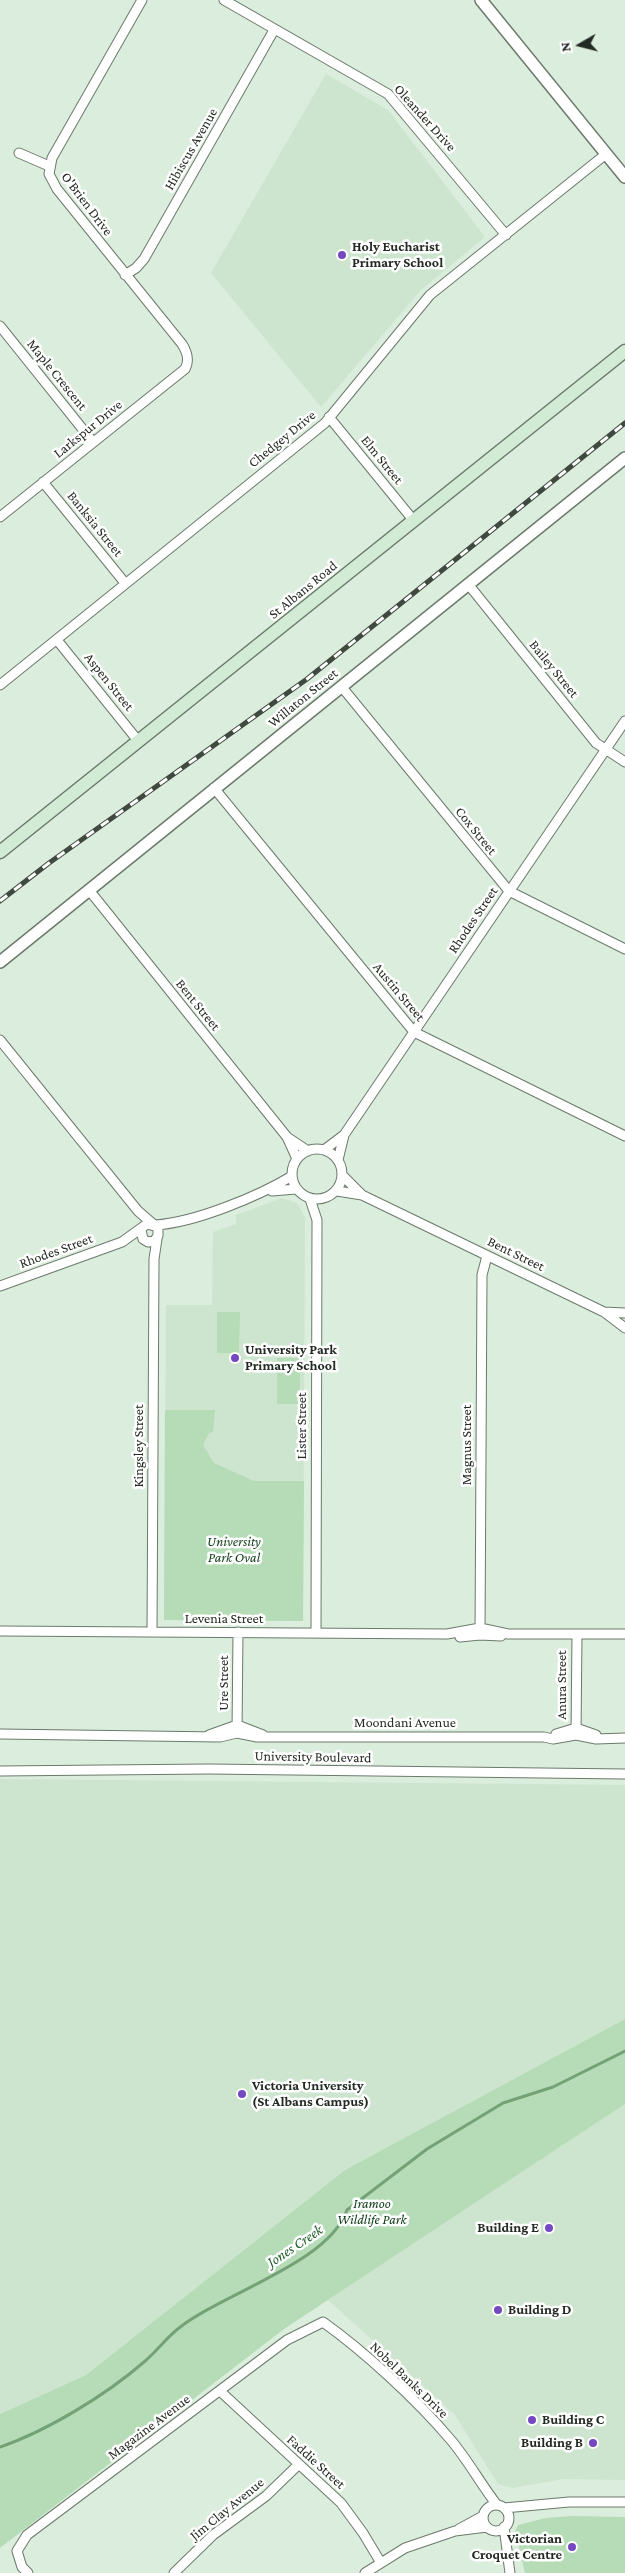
<!DOCTYPE html>
<style>
body{margin:0}
#map{position:relative;width:625px;height:2573px;overflow:hidden;background:#dbeddc;font-family:"Crimson Pro",serif}
canvas{display:block}
.north{position:absolute;left:555px;top:20px;width:50px;height:50px;-webkit-text-stroke:4px #fff;paint-order:stroke;rotate:262deg;font-size:14px;font-weight:700;line-height:20px;text-align:center;color:#232a23}
.north::after{content:'';display:block;margin:auto;width:18px;height:22px;background:#232a23;clip-path:polygon(50% 0,100% 100%,50% 72%,0 100%)}
</style>
<div id="map">
<canvas width="625" height="2573"></canvas>
<div class="north">N</div>
</div>
<script>
const context = document.querySelector('canvas').getContext('2d');
context.lineJoin = 'round';
function fillPath(path, color) { context.fillStyle = color; context.fill(path, 'evenodd'); }
function stroke(path, color, width, dash) { context.strokeStyle = color; context.lineWidth = width; context.lineCap = dash ? 'butt' : 'round'; context.setLineDash(dash || []); context.stroke(path); }
function write(font, color, halo, rows, align = 'center') {
  context.font = font + ' "Crimson Pro",serif'; context.lineWidth = 5; context.setLineDash([]); context.textBaseline = 'middle'; context.strokeStyle = halo; context.fillStyle = color; for (const [text, x, y, turn = 0] of rows) {
    context.save(); context.translate(x, y); context.rotate((+turn || 0) * Math.PI / 180); context.textAlign = isNaN(turn) ? turn : align; if (halo) context.strokeText(text, 0, 0); context.fillText(text, 0, 0); context.restore();
  }
}
fillPath(new Path2D(`
 M326 74 388 110 485 237 421 290 321 407 211 273Z
 M282 1198 297 1203 305 1217 303 1621 164 1620 166 1305H212L213 1232 236 1224V1215Z
 M0 1779 625 1785V2019L345 2170 86 2375 0 2414Z
 M625 2104V2480L563 2479 512 2488 498 2484 455 2415 328 2300Z`), '#cde5ce');
fillPath(new Path2D(`
 M217 1312H240L239 1353H217Z
 M277 1358H300V1404H277Z
 M165 1410H215L213 1432 209 1433 203 1445 214 1463 254 1481H304L303 1621 164 1620Z
 M625 2019V2104L284 2329 0 2548V2414L86 2375 345 2170Z
 M572 2516 625 2517V2573H525L515 2531 518 2525 546 2518Z`), '#b5dcb7');
stroke(new Path2D(`
 M0 2447C47 2431 106 2395 144 2362 156 2352 166 2338 179 2328 223 2293 329 2263 347 2210L427 2149 503 2103 553 2087 625 2051`), '#74a276', 3);
const minor = new Path2D(`
 M224 0 388 94 506 235
 M19 153 49 166
 M125 275 136 268 144 259 274 30
 M0 326 93 442
 M329 417 414 521
 M43 482 125 583
 M0 517 185 369C190 360 187 352 182 344L57 189 49 174 52 158 142 0
 M468 584 596 743 625 762
 M57 640 139 742
 M0 685 325 423 430 295 606 154
 M341 686 509 891 625 949
 M214 788 414 1032 625 1136
 M89 890 287 1137 308 1151
 M0 1040 138 1211 153 1224
 M287 1137 297 1159
 M292 1174a25 25 0 1 1 50 0a25 25 0 1 1-50 0Z
 M324 1150 344 1135 625 721
 M338 1160 344 1135
 M343 1176 362 1195
 M272 1191 296 1189
 M337 1191 362 1195 604 1312 625 1328
 M310 1199 317 1220 316 1632
 M155 1225C194 1223 259 1196 292 1176
 M0 1286 122 1242 147 1224 158 1227V1236L154 1241 148 1242 143 1239 141 1230
 M604 1312 625 1313
 M0 1631 447 1634 480 1628 508 1634H625
 M152 1632 154 1259 157 1239
 M480 1635 482 1275 487 1256
 M460 1637 480 1635 501 1636
 M237 1733 238 1632
 M0 1734 220 1737 237 1733 257 1737H544L553 1739 576 1735 596 1739 625 1738
 M556 1734 576 1728 596 1735
 M209 1735 237 1725 263 1735
 M576 1735 577 1634
 M0 1771 209 1769 625 1774
 M220 2391 341 2503 363 2533 381 2563
 M483 2518a13 13 0 1 1 26 0a13 13 0 1 1-26 0Z
 M504 2508 569 2502H625
 M504 2527 510 2573
 M459 2529 483 2516
 M28 2573 22 2567 17 2551 27 2535 287 2340 323 2322C365 2352 417 2400 450 2439 468 2460 480 2483 497 2505
 M174 2573 213 2535 266 2496 298 2465
 M365 2573 405 2548 455 2531 487 2527`);
const tertiary = new Path2D(`
 M481 0 625 177
 M0 962 625 458`);
const secondary = new Path2D(`
 M0 852 625 351`);
stroke(minor, '#6b7a6b', 11);
stroke(tertiary, '#6b7a6b', 14);
stroke(secondary, '#6b7a6b', 15);
stroke(minor, '#fff', 9);
stroke(tertiary, '#fff', 11);
stroke(secondary, '#d1ebd4', 12);
const rail = new Path2D(`
 M0 901 49 863 307 679 625 423`);
stroke(rail, '#404940', 5);
stroke(rail, '#fff', 3, [9]);
for (const [x, y, r, color] of [
 [342,255,5,"#7448c1"],
 [235,1358,5,"#7448c1"],
 [242,2094,5,"#7448c1"],
 [549,2228,5,"#7448c1"],
 [498,2310,5,"#7448c1"],
 [532,2420,5,"#7448c1"],
 [593,2443,5,"#7448c1"],
 [572,2547,5,"#7448c1"]
]) { const dot = new Path2D(); dot.arc(x, y, r, 0, 2 * Math.PI); context.fillStyle = color; context.fill(dot); stroke(dot, '#fff', 2); }
write('14px', '#232a23', '#fff', [
 ["Oleander Drive",425,118,48],
 ["Hibiscus Avenue",191,149,-60],
 ["O'Brien Drive",87,204,53],
 ["Maple Crescent",57,375,51],
 ["Larkspur Drive",88,429,-39],
 ["Chedgey Drive",282,439,-39],
 ["Elm Street",382,460,51],
 ["Banksia Street",95,524,51],
 ["St Albans Road",303,590,-39],
 ["Bailey Street",554,669,51],
 ["Aspen Street",109,682,51],
 ["Willaton Street",303,698,-39],
 ["Cox Street",476,831,51],
 ["Rhodes Street",473,920,-56],
 ["Austin Street",399,992,50],
 ["Bent Street",198,1005,51],
 ["Rhodes Street",56,1251,-20],
 ["Bent Street",516,1254,26],
 ["Lister Street",302,1426,-90],
 ["Magnus Street",467,1445,-90],
 ["Kingsley Street",139,1446,-90],
 ["Levenia Street",224,1619],
 ["Ure Street",224,1683,-90],
 ["Anura Street",562,1685,-90],
 ["Moondani Avenue",405,1723],
 ["University Boulevard",313,1757,1],
 ["Nobel Banks Drive",409,2380,44],
 ["Magazine Avenue",149,2427,-37],
 ["Faddie Street",316,2462,42],
 ["Jim Clay Avenue",227,2509,-39]
]);
write('bold 14px', '#232a23', '#fff', [
 ["Holy Eucharist",352,247],
 ["Primary School",352,263],
 ["University Park",245,1350],
 ["Primary School",245,1366],
 ["Victoria University",252,2086],
 ["(St Albans Campus)",252,2102],
 ["Building E",539,2228,"right"],
 ["Building D",508,2310],
 ["Building C",542,2420],
 ["Building B",583,2443,"right"],
 ["Victorian",562,2539,"right"],
 ["Croquet Centre",562,2555,"right"]
], 'left');
write('italic 14px', '#0e3b16', '#fff', [
 ["University",234,1542],
 ["Park Oval",234,1558],
 ["Iramoo",372,2204],
 ["Wildlife Park",372,2220]
]);
write('italic 15px', '#20602a', '#fff', [
 ["Jones Creek",295,2246,-34]
]);
</script>
